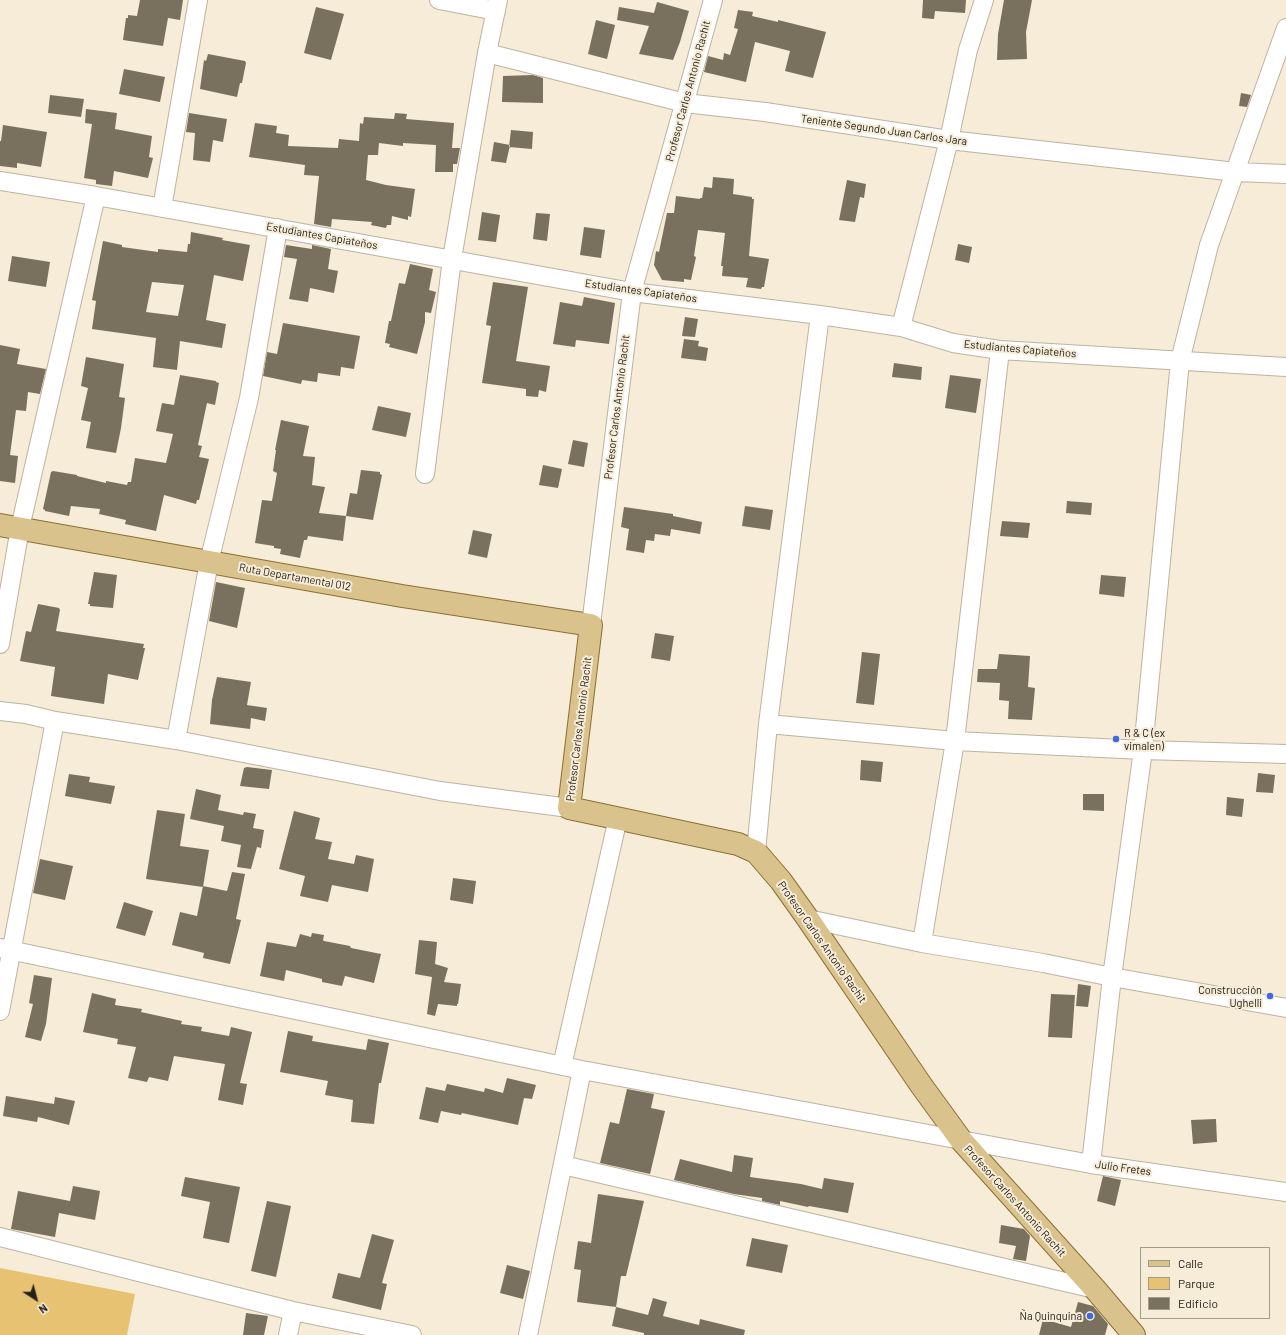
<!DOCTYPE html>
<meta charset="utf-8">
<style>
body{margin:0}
#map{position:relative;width:1286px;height:1335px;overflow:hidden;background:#f6ecd8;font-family:Barlow,sans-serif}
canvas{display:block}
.legend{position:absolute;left:1140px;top:1247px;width:130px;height:72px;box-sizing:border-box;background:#f6ecd8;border:1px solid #a29b8c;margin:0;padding:5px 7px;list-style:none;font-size:12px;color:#25211a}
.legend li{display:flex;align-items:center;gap:8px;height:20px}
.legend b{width:20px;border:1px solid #a29b8c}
.north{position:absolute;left:16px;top:1279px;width:40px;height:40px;-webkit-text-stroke:3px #f6ecd8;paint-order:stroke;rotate:144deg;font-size:11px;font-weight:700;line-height:16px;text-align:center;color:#25211a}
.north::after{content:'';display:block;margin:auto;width:14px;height:18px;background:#25211a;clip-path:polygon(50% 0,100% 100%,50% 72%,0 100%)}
</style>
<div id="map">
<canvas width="1286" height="1335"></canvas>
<ul class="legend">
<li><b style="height:5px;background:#dac28c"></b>Calle</li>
<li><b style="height:11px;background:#e7c273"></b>Parque</li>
<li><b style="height:11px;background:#79705e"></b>Edificio</li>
</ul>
<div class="north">N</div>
</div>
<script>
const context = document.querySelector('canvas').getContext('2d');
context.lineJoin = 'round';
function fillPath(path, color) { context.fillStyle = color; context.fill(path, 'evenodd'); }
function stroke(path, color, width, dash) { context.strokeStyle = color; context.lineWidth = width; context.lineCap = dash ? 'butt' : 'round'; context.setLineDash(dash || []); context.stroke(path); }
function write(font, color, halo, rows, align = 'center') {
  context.font = font + ' Barlow,sans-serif'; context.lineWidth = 4; context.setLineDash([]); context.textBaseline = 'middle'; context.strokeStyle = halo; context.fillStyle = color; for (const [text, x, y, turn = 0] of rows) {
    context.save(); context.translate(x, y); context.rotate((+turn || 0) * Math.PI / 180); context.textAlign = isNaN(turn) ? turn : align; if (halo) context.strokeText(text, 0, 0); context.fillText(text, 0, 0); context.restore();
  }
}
fillPath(new Path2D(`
 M0 1268 135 1294 127 1335H0Z`), '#e7c273');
fillPath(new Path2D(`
 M140 0H183L180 20 168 18 163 46 123 40 126 18H128V15L137 16Z
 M923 0H966L965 13 935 11 934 19 922 18Z
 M1004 0H1032L1026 32 1027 59 997 60 998 34Z
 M657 2 689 11 680 42 673 60 639 54 649 26 617 20 619 7 654 13Z
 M316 7 344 14 331 60 304 53Z
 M738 10 753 12 752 16 778 22V20L826 32 813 78 785 71 790 51 755 42 746 82 704 72 708 56 723 60 724 53 730 55 738 29 734 28Z
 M596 20 615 25 607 59 588 54Z
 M208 54 245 61 246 63 242 83H240L237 97 200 89 204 60 206 61Z
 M124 69 165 77 160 102 119 94Z
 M533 75 543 78V103L502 102 503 76Z
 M1241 93 1251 95 1247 107 1239 106Z
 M50 95 84 99 81 117 48 113Z
 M86 109 117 113 115 129 152 136 149 157 153 158 148 178 114 171 112 186 96 184V180L84 178 92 124 85 123Z
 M189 113 227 119 223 142 213 140 210 162 193 160 195 133 186 132Z
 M395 113 407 114 406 119 454 123 452 148H460L457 164H453V172H435L436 145 403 143V146L379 143 378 155H368L366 180 386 185 415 189 411 217 408 216V220L392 216 391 225H387L386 228 371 225 372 222 332 219 331 227 314 224 319 176 304 175 305 165 249 157 255 123 277 126 276 133 289 135 288 146 338 148 339 139 359 141 360 123 363 124 364 117 394 119Z
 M3 125 47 132 41 167 17 163V168L0 166V141H1Z
 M511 130 533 132 532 149 509 147Z
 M494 142 510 145 506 163 491 161Z
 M713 177 734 179 733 194 752 197V199H754L749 256 769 259 764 287H762L761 289 746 287 748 278 722 276 723 266H721L725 233 698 230 694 256 696 257 691 280 684 279V282L662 280 654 265 656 251 659 252 667 213H674L676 196 700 199V198H702L704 187 712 188Z
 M847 180 866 184 864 198 860 197 855 222 839 220Z
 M482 212 500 215 496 242 478 240Z
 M536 213 550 214 547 241 533 239Z
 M584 227 605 230 601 258 580 255Z
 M191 232 223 238 222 240 250 245 243 281 214 275 206 320 226 324 222 348 180 341 177 370 153 367 156 338 92 329 96 301 92 300 103 241 122 245V247L158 252V249L187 252 188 244H190ZM152 282 184 285 178 316 146 312Z
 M958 244 972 247 969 263 955 260Z
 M286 245 312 249V245L331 249 328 269 338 271 334 293 310 288 308 302 289 299 297 259 284 257Z
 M12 256 50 262 46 287 8 281Z
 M410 264 433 269 429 290 436 292 431 313 425 312V322L417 354 389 347 390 344 385 343 389 321H391L399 283 405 284Z
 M493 282 528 287 516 361 550 366 546 392 539 390 538 397 526 396V389L482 383 491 326 486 325Z
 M584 297 615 303 609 344 576 340 575 347 553 344 560 302 582 306Z
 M685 317 698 319 695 337 682 336Z
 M283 323 360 336 354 369 341 367 340 376 318 373 317 382 302 380 301 384 263 376 267 352 277 354Z
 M684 339 699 341 698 346 708 348 706 361 681 358Z
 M0 345 20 349 17 364 46 369 40 394 28 392 26 411 16 410 10 455 18 456 15 483 0 481Z
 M86 357 124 364 119 397 125 398 121 428 116 453 86 448 91 422 81 420 88 388 81 386Z
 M894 363 922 367 921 380 892 377Z
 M180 375 216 381V382L219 383 215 405 207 403 198 445 202 446 199 457 209 459 199 500H197L196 504 164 495 156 531 125 524 126 520 99 514 100 509 71 506 69 516 45 511V510L43 509 51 472 53 471 77 475V476L106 483V481L127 485 128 482H131L135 458 166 463 173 434 156 431 162 403 174 405Z
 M950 375 981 379 976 413 945 408Z
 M378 406 411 413 406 437 372 430Z
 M281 420 309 426 303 456 315 457 312 485 325 487 319 513 346 516 343 541 308 536 307 540H304L300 558 280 554 281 549 274 548V546L255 543 262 500 272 501 277 473 273 471 276 450H275Z
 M573 440 588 443 584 467 568 464Z
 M543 465 562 469 558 488 539 485Z
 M361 470 380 472V474L382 475 373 520 346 516 350 493 357 494Z
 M1067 501 1092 503 1091 515 1066 513Z
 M745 506 773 510 770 530 742 526Z
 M624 507 673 514V516L702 522 700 534 671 529 670 536 655 534 654 541 646 540 644 553 626 550 629 529 621 527Z
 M1002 521 1030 523 1028 538 1000 536Z
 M473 530 492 534 487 558 468 554Z
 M94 572 117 575 113 608 90 606V604H88Z
 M1101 575 1126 577 1124 597 1099 594Z
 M216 582 245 588 237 628 209 621Z
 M38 604 59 608 60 610 56 631 144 644 143 648H145L138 680 108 674 104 704 51 696 55 667 20 661 26 631 31 632Z
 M655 633 674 636 670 661 651 658Z
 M862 652 880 654 874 705 856 703Z
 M999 654 1030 656 1028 687 1035 688 1032 720 1008 719 1009 701 999 700 1000 683 977 682 978 669H997Z
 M217 677 251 682 247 705 267 708 265 721 251 718 250 729 210 724 212 700Z
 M861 760 883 762 881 782 860 780Z
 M247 767 272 770 269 789 240 786 244 768Z
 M1258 773 1275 775 1273 793 1256 792Z
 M69 774 90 777 89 782 115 786 111 804 65 796Z
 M196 789 221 795 218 810 243 815 244 812 256 814 253 828 264 830 261 848 257 847 251 869 237 867 241 845 221 841 224 826 190 819Z
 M1083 794H1104V811L1083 810Z
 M1227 797 1244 799 1242 817 1226 815Z
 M157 810 185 814 180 846 209 850 203 887 146 879Z
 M294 811 320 818 315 839 332 842 328 859 354 864 356 855 374 859 368 892 332 885 328 902 300 896 305 876 279 869Z
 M40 859 73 866 65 900 33 893Z
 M232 872 245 874 236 919 241 920 230 964 203 958 204 953 172 945 180 912 197 916 203 886 227 891Z
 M453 878 476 881 473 904 450 900Z
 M124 902 153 911 145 936 116 928Z
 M312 933 324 935 323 940 324 941 350 946 351 948 381 954 374 983 345 976 342 986 322 982V979L286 970 284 981 260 976 267 942 296 947 300 934 311 937Z
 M419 940 437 942 435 964 448 968 444 982 461 984 458 1004H457V1006L438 1004 435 1016 427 1014 432 977 415 974Z
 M34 975 52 978 46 1024 41 1041 25 1037 33 1004 29 1003Z
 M1078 984 1091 986 1088 1007 1076 1006Z
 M92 993 116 999 115 1005 142 1009 141 1012 182 1021 181 1024 202 1027 201 1031 229 1036 231 1027 252 1032 240 1083 247 1084 243 1105 218 1100 225 1064 174 1056 168 1081 149 1077 147 1082 128 1078 136 1047 117 1044 118 1039 83 1032Z
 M1051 994 1075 995 1072 1038 1048 1037Z
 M288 1031 313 1036 312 1041 366 1050 368 1039 389 1043 381 1083H379L374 1124 351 1122 353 1100 325 1095 328 1081 280 1072Z
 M507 1078 536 1085 532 1099 524 1098 518 1125 462 1113 461 1115 441 1111 438 1123 419 1119 426 1087 445 1091 447 1084 484 1092 485 1088 503 1093Z
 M627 1089 654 1094 651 1108 665 1111 650 1174 600 1163 610 1122 619 1124Z
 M6 1096 54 1104 55 1097 75 1101 69 1125 38 1117 37 1122 3 1116Z
 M1216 1119 1217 1142 1193 1144 1191 1120Z
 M734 1155 753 1158 750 1177 801 1184 822 1189 824 1178 854 1183 848 1213 809 1206 808 1207 780 1201V1205L762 1201V1198L734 1194 674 1180 680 1159 732 1172Z
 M1103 1176 1121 1180 1115 1206 1097 1201Z
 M185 1177 240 1187 229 1243 203 1238 210 1202 181 1196Z
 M73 1186 100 1191 95 1220 59 1213 55 1237 11 1229 18 1191 70 1201Z
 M598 1194 644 1201 626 1276H621L616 1307 577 1302 581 1270 574 1269 578 1241 591 1243Z
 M267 1201 291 1206 276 1277 251 1271Z
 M1001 1225 1024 1229 1030 1236 1026 1261 1013 1259 1016 1246 999 1243Z
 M372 1234 394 1240 382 1283 387 1284 381 1310 332 1298 338 1273 360 1278Z
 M752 1238 788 1245 782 1273 746 1266Z
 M507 1265 530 1271 523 1299 500 1293Z
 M653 1298 667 1302 663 1316 699 1325 700 1319 745 1330 744 1335H644V1333L612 1326 616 1307 648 1315Z
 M1078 1302 1093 1306 1108 1324 1105 1335H1039L1043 1319 1071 1327Z
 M246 1313 268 1316 264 1335H243Z`), '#79705e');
const minor = new Path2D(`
 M439 0 496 11
 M487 53 685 103 765 112 949 140 1236 172 1286 174
 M0 181 96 196 632 292 820 315 901 327 953 343 1000 350 1286 367
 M162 208 198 0
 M901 327 949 140 968 50 984 0
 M425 474 452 259 487 53 498 0
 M591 625 632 292 713 0
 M0 644 20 528 96 196
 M0 711 26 714 55 721 176 740 440 791 569 808
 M768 724 955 741 1143 750 1286 754
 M176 740 209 562 249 398 278 228
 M756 852 768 724 820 315
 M808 919 922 943 1043 963 1112 977 1286 1008
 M922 943 955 741 1000 350
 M0 948 582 1070 1091 1164 1286 1192
 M0 1011 55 721
 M562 1066 618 818
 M1091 1164 1112 977 1143 750 1180 361 1209 245 1286 28
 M563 1165 1095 1289
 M0 1237 293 1311 412 1335
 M288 1335 293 1311
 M528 1335 582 1070`);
const major = new Path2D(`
 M0 525 402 596 591 625 569 808 738 844 756 852 781 881 808 919 921 1085 961 1140 1095 1289 1134 1335`);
stroke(minor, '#bdb3a0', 20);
stroke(major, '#8b7033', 24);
stroke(minor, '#fff', 18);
stroke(major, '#dac28c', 22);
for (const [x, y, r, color] of [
 [1116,739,4,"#3e6adb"],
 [1270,996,4,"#3e6adb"],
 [1090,1316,4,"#3e6adb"]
]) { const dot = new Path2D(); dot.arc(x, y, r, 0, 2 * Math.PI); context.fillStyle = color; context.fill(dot); stroke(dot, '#f6ecd8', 1.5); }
write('11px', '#25211a', '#f6ecd8', [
 ["Profesor Carlos Antonio Rachit",688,91,-75],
 ["Teniente Segundo Juan Carlos Jara",884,130,8],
 ["Estudiantes Capiateños",322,236,10],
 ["Estudiantes Capiateños",641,291,8],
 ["Estudiantes Capiateños",1020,349,5],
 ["Profesor Carlos Antonio Rachit",617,407,-83],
 ["Ruta Departamental 012",295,577,10],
 ["Profesor Carlos Antonio Rachit",579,729,-83],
 ["Profesor Carlos Antonio Rachit",822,942,55],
 ["Julio Fretes",1123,1168,8],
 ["Profesor Carlos Antonio Rachit",1015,1201,48]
]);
write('11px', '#25211a', '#f6ecd8', [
 ["R & C (ex",1124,733,"left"],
 ["vimalen)",1124,746,"left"],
 ["Construcción",1262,990],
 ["Ughelli",1262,1003],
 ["Ña Quinquina",1082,1316]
], 'right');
</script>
